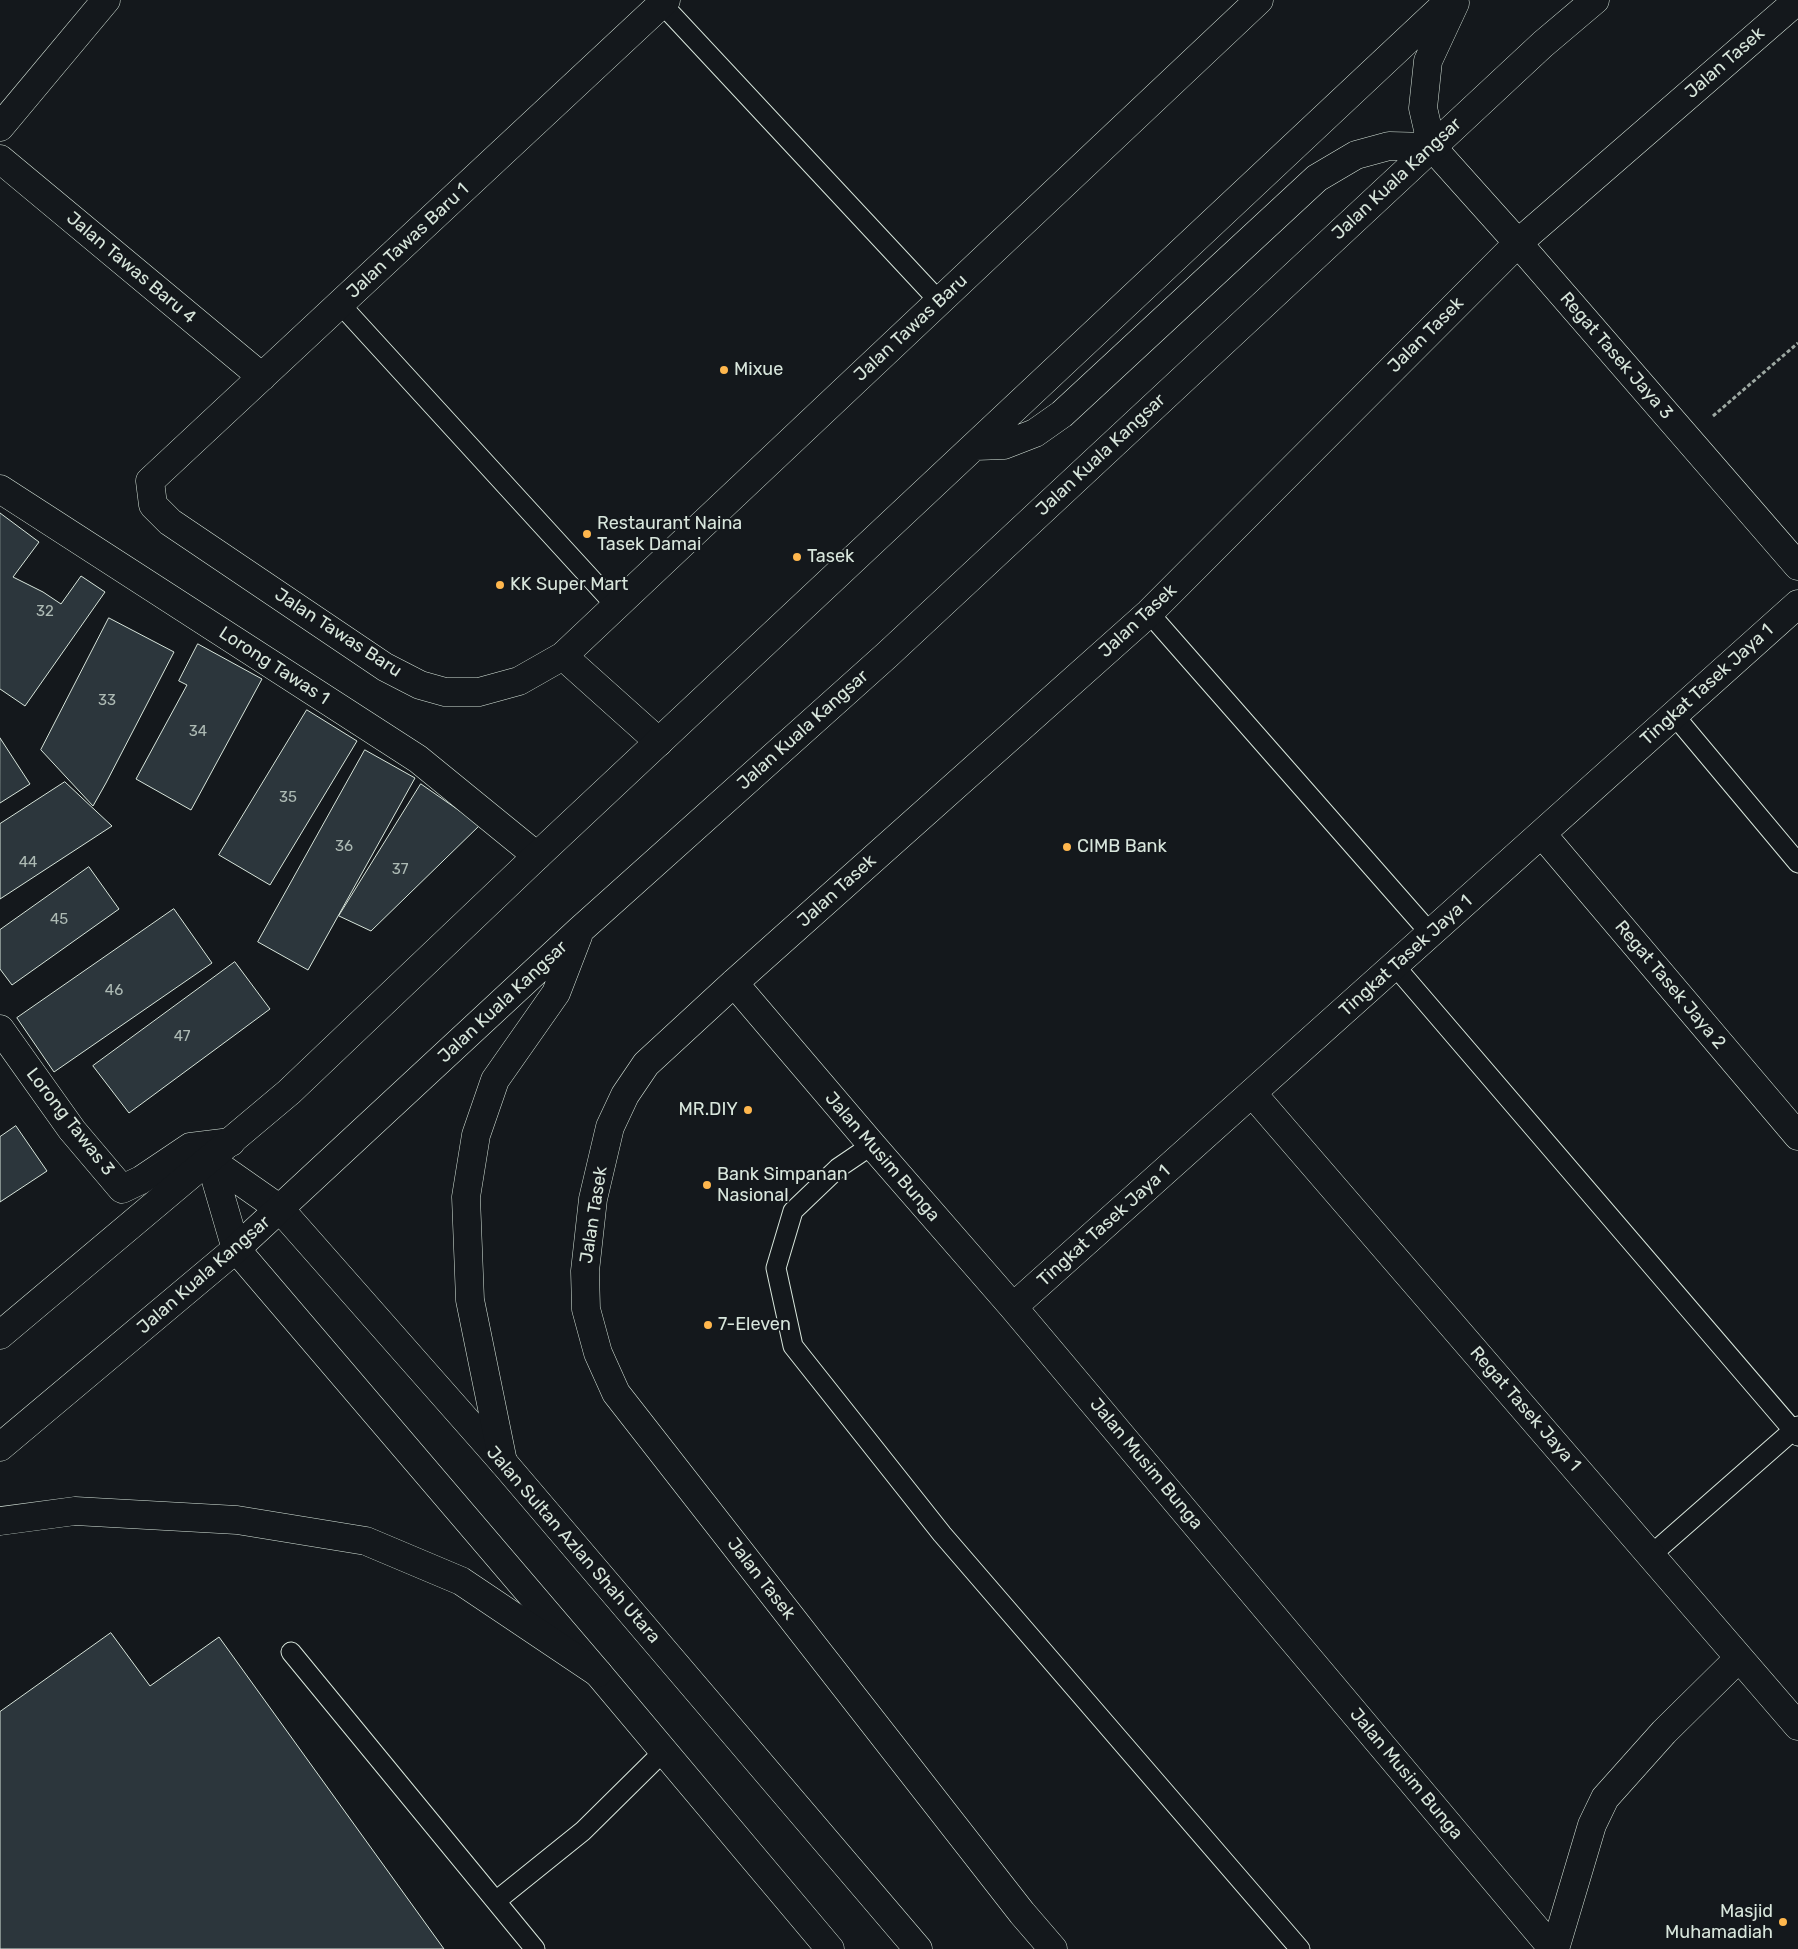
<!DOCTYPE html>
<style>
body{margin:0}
canvas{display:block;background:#14181c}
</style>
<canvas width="1798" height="1949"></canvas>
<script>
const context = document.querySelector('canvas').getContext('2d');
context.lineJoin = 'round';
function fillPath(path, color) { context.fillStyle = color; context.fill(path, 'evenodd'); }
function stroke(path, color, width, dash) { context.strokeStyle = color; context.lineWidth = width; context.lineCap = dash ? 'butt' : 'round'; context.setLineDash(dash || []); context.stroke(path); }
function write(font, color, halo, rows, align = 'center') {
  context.font = font + ' Rubik,sans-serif'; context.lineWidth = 4; context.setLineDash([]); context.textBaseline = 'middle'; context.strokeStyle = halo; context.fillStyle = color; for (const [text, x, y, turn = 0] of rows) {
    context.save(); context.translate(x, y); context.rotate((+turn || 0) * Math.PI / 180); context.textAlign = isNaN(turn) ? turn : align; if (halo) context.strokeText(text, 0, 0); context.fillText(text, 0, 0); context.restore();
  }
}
const building = new Path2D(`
 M0 513 39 542 13 577 43 592 61 604 81 576 105 592 25 706 0 689Z
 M109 618 174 652 106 783 93 806 41 750Z
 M198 644 262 679 191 810 136 779 187 685 179 681Z
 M307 710 357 741 270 885 219 855Z
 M0 738 30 784 0 803Z
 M365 750 415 778 308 970 258 942Z
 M65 782 112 826 0 899V824Z
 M421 784 480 825 371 931 339 916Z
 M89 867 119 909 12 985 0 969V930Z
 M174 909 212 963 54 1072 17 1018Z
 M235 962 270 1009 129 1113 93 1066Z
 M16 1126 47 1171 0 1202V1137Z
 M111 1633 150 1686 219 1637 444 1949H0V1712Z`);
fillPath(building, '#2c363c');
stroke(building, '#d8e6dc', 1);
const service = new Path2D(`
 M662 4 939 301
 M340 304 616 606
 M1149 613 1431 934
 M1674 715 1798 863
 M1395 966 1798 1436
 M872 1145 838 1168 793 1211 776 1268 793 1346 942 1534 1300 1949
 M1651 1555 1798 1426
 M291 1652 535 1949
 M496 1901 583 1831 664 1751`);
const minor = new Path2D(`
 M666 0 150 481 153 505 170 522 385 667 420 685 445 692H479L519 681 563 656 1259 0
 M0 127 106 0
 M1432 147 1518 243 1798 566
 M0 159 262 377
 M0 489 418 759 537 856
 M563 656 659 742
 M1542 834 1798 1136
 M734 983 872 1145 1013 1307 1553 1949
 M0 1029 72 1130 122 1189 141 1180 190 1147 231 1142
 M1252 1093 1798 1726
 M1013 1307 1798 604
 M1053 1949 1022 1913 616 1393 598 1353 586 1309 585 1271 593 1199 610 1127 625 1095 646 1064 734 983 1149 613 1518 243 1798 0
 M1555 1949 1592 1825 1605 1798 1664 1732 1739 1658`);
const primary = new Path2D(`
 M210 1160 280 1209 503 1462 918 1949
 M210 1160 236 1249 598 1673 830 1949`);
const trunk = new Path2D(`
 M1432 147 1423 108 1428 61 1455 3
 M976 446 1004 445 1035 433 1062 414 1317 178 1356 155 1389 146 1432 147
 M0 1335 289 1092 537 856 1450 0
 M0 1447 236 1249 580 930 887 655 1543 44 1595 0
 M503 1462 470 1300 466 1197 476 1135 495 1080 556 993 578 936
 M0 1521 75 1511 237 1520 366 1541 461 1581 598 1673`);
stroke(service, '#d8e6dc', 21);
stroke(minor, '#d8e6dc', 29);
stroke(primary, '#d8e6dc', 29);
stroke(trunk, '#d8e6dc', 29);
stroke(new Path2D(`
 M1713 416 1798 343`), '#9da8a2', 3, [4, 2.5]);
stroke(service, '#14181c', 19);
stroke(minor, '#14181c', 28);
stroke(primary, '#14181c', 28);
stroke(trunk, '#14181c', 28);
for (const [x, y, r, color] of [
 [724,370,5,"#ffb74d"],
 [587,534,5,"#ffb74d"],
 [797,557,5,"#ffb74d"],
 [500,585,5,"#ffb74d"],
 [1067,847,5,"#ffb74d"],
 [748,1110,5,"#ffb74d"],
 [707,1185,5,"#ffb74d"],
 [708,1325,5,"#ffb74d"],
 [1783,1922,5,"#ffb74d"]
]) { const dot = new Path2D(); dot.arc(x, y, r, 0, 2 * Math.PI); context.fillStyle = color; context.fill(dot); stroke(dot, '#14181c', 2); }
write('15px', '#adbab4', null, [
 ["32",45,612],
 ["33",107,701],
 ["34",198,732],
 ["35",288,798],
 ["36",344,847],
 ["44",28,863],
 ["37",400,870],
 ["45",59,920],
 ["46",114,991],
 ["47",182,1037]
]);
write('18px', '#d8e6dc', '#14181c', [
 ["Jalan Tasek",1725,63,-41],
 ["Jalan Kuala Kangsar",1397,179,-43],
 ["Jalan Tawas Baru 1",408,241,-43],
 ["Jalan Tawas Baru 4",131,268,40],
 ["Jalan Tawas Baru",911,328,-43],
 ["Jalan Tasek",1426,335,-45],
 ["Regat Tasek Jaya 3",1616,356,49],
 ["Jalan Kuala Kangsar",1101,455,-43],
 ["Jalan Tasek",1138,621,-43],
 ["Jalan Tawas Baru",338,633,33],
 ["Lorong Tawas 1",274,666,33],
 ["Tingkat Tasek Jaya 1",1707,685,-42],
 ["Jalan Kuala Kangsar",803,730,-42],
 ["Jalan Tasek",837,891,-42],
 ["Tingkat Tasek Jaya 1",1406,956,-42],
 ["Regat Tasek Jaya 2",1670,985,50],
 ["Jalan Kuala Kangsar",503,1002,-43],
 ["Lorong Tawas 3",70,1122,52],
 ["Jalan Musim Bunga",882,1157,49],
 ["Jalan Tasek",594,1215,-81],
 ["Tingkat Tasek Jaya 1",1104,1226,-42],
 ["Jalan Kuala Kangsar",204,1275,-41],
 ["Regat Tasek Jaya 1",1525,1409,49],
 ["Jalan Musim Bunga",1146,1464,50],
 ["Jalan Sultan Azlan Shah Utara",573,1545,49],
 ["Jalan Tasek",761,1579,52],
 ["Jalan Musim Bunga",1406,1774,50]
]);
write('18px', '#d8e6dc', '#14181c', [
 ["Mixue",734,370],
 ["Restaurant Naina",597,524],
 ["Tasek Damai",597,545],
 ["Tasek",807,557],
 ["KK Super Mart",510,585],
 ["CIMB Bank",1077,847],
 ["MR.DIY",738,1110,"right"],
 ["Bank Simpanan",717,1175],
 ["Nasional",717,1196],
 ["7-Eleven",718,1325],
 ["Masjid",1773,1912,"right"],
 ["Muhamadiah",1773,1933,"right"]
], 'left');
</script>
